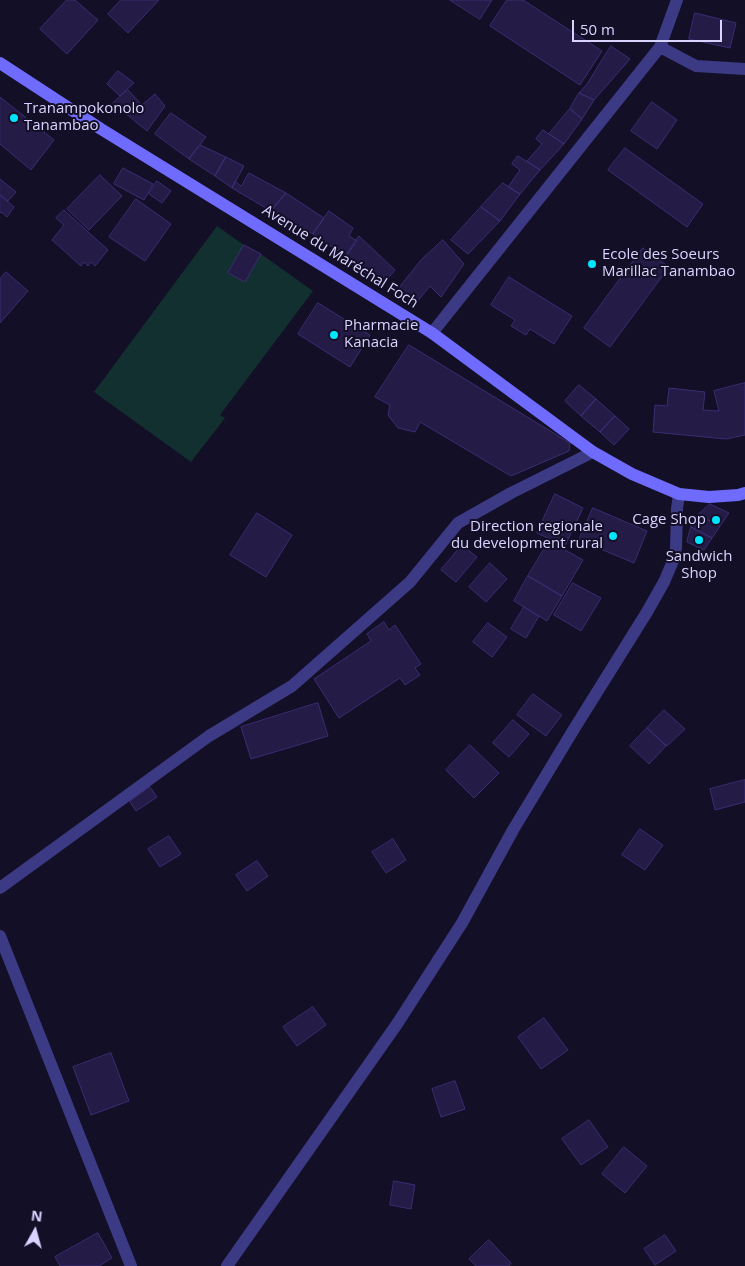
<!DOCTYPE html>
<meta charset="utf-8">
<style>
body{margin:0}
#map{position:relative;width:745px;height:1266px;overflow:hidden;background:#130f26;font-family:"Open Sans",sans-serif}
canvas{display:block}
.north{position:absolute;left:10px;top:1206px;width:50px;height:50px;-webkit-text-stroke:4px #130f26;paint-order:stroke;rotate:7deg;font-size:14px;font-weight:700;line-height:20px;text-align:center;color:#d9d4ff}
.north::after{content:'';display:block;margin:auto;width:18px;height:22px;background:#d9d4ff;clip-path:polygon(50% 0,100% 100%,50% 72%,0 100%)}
.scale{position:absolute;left:572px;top:20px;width:150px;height:22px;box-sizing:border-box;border:2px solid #d9d4ff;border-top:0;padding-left:6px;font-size:15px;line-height:18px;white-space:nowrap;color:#d9d4ff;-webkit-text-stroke:4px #130f26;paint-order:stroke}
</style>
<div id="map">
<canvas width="745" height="1266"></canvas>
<div class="north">N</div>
<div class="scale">50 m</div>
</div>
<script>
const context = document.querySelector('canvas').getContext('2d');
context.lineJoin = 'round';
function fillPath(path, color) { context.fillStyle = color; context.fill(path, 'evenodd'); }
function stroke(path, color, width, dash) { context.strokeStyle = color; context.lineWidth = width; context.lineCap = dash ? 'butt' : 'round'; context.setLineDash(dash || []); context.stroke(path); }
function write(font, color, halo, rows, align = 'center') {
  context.font = font + ' "Open Sans",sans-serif'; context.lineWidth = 4; context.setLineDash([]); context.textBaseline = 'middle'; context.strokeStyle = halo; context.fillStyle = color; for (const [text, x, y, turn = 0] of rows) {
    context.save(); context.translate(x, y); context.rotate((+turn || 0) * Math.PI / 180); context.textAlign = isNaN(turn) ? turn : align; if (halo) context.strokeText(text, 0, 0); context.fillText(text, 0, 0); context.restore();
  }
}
fillPath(new Path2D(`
 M217 226 244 245 261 254 313 291 220 415 225 418 191 462 94 392Z`), '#12302f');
const building = new Path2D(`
 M67 0H75L98 20 67 54 40 29Z
 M121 0H159L128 33 108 14Z
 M450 0H492L480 19Z
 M507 0H523L602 51 580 85 490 26Z
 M695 13 736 23 730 48 689 39Z
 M611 46 630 59 594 100 579 93 587 84Z
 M118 71 134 83 120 96 107 84Z
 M128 90 142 105 155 94 165 106 147 131 113 103Z
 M579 93 594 100 582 119 570 109Z
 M0 97 54 140 31 170 0 144Z
 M652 102 677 120 657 149 631 131Z
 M570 109 582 119 564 144 549 134Z
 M171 113 206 137 189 159 155 134Z
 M543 130 564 144 540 170 527 161 542 144 536 139Z
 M200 145 226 157 215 176 189 159Z
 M625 148 703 204 687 227 608 170Z
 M518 156 540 170 520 194 508 187 520 170 512 164Z
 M226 157 244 166 232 188 215 176Z
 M123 168 153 184 144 200 114 184Z
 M249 173 286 193 271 211 232 188 235 181 241 186Z
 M100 175 122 196 89 230 67 209Z
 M0 179 16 192 8 201 0 195Z
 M157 181 171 191 162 203 149 194Z
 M503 183 520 194 500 221 481 207Z
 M286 193 324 218 313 234 271 211Z
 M0 195 14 207 7 217 1 212 0 213Z
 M136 199 171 224 145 261 109 237Z
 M481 207 500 221 468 254 451 240Z
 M64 210 108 250 95 266 91 262 88 266 84 262 81 266 52 240 64 225 56 218Z
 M329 211 353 228 349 236 357 241 346 256 313 234Z
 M359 236 395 270 381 287 346 256Z
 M443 240 464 264 441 297 430 286 416 303 397 290 421 260Z
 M244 245 261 254 245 282 228 273Z
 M643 248 669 267 610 347 584 328Z
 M6 272 28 291 0 323V279Z
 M509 277 572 316 554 344 530 329 526 335 511 326 515 320 491 305Z
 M318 303 370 335 350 367 298 334Z
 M409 345 570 443 569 451 511 476 420 422 415 432 398 428 388 415 390 405 375 397Z
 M745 383V435L726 439 653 432 655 405 667 406 669 388 705 392 703 410 719 411 714 391Z
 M579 385 596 399 581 416 565 401Z
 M596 399 615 416 600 432 581 416Z
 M615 416 629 429 614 445 600 432Z
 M555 494 583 508 565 546 537 533Z
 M710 504 729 513 720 526 698 515Z
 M593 508 647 531 634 563 579 540Z
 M257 513 292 535 266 577 230 555Z
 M698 515 720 526 712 538 691 527Z
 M691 527 712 538 704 550 687 542Z
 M549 541 583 560 562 596 528 576Z
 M462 545 477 557 456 582 441 570Z
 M490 563 507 579 486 602 469 587Z
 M528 576 562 596 547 621 514 601Z
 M573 583 601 598 581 631 554 615Z
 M524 607 539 616 526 638 511 629Z
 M384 622 389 630 395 625 421 664 415 668 420 675 405 685 400 678 339 718 314 679 371 641 367 634Z
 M488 623 507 637 492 657 473 642Z
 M533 694 562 715 546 736 517 715Z
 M318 703 328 736 251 759 241 727Z
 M664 710 685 729 667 746 647 728Z
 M513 720 529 734 509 757 493 743Z
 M647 728 666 746 649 764 630 746Z
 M470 745 499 773 474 798 446 770Z
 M745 780V802L715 810 710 789Z
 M150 787 157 797 136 811 130 802Z
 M640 829 663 845 645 870 622 855Z
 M169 836 181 854 160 867 148 849Z
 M393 839 406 860 386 873 372 852Z
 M257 861 268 876 247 891 236 875Z
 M313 1007 326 1025 297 1046 283 1027Z
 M544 1018 568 1050 541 1069 518 1037Z
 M111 1053 129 1101 91 1115 73 1067Z
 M455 1081 465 1109 441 1117 432 1089Z
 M589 1120 608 1147 581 1165 562 1139Z
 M624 1147 647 1166 625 1193 602 1174Z
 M394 1181 415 1185 411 1209 390 1205Z
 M98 1233 112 1258 99 1266H60L55 1257Z
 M665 1235 676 1251 655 1265 644 1249Z
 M489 1240 511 1263 509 1266H476L469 1259Z`);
fillPath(building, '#241b47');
stroke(building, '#3b2d73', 1);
stroke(new Path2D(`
 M660 47 696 66 745 69
 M432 333 660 47 677 0
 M0 888 209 736 292 686 410 582 458 523 511 493 593 452
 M0 936 131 1266
 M227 1266 397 1024 462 923 513 830 574 729 647 612 664 582 673 561 676 548 677 509 679 494`), '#3d3a85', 12);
stroke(new Path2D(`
 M0 63 101 129 432 333 593 452 632 474 679 494 709 497 738 495 745 493`), '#6f6bff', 12);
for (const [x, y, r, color] of [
 [14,118,5,"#00e5ff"],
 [592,264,5,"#00e5ff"],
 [334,335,5,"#00e5ff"],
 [716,520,5,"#00e5ff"],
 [613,536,5,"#00e5ff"],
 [699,540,5,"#00e5ff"]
]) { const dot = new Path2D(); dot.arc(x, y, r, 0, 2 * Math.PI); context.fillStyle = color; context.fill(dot); stroke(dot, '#130f26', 2); }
write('15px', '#d9d4ff', '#130f26', [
 ["Tranampokonolo",24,109],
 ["Tanambao",24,126],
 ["Ecole des Soeurs",602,255],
 ["Marillac Tanambao",602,272],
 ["Pharmacie",344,326],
 ["Kanacia",344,343],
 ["Cage Shop",706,520,"right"],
 ["Direction regionale",603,527,"right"],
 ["du development rural",603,544,"right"],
 ["Sandwich",699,557,"center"],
 ["Shop",699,574,"center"]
], 'left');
write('15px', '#d9d4ff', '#130f26', [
 ["Avenue du Maréchal Foch",340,257,32]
]);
</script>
